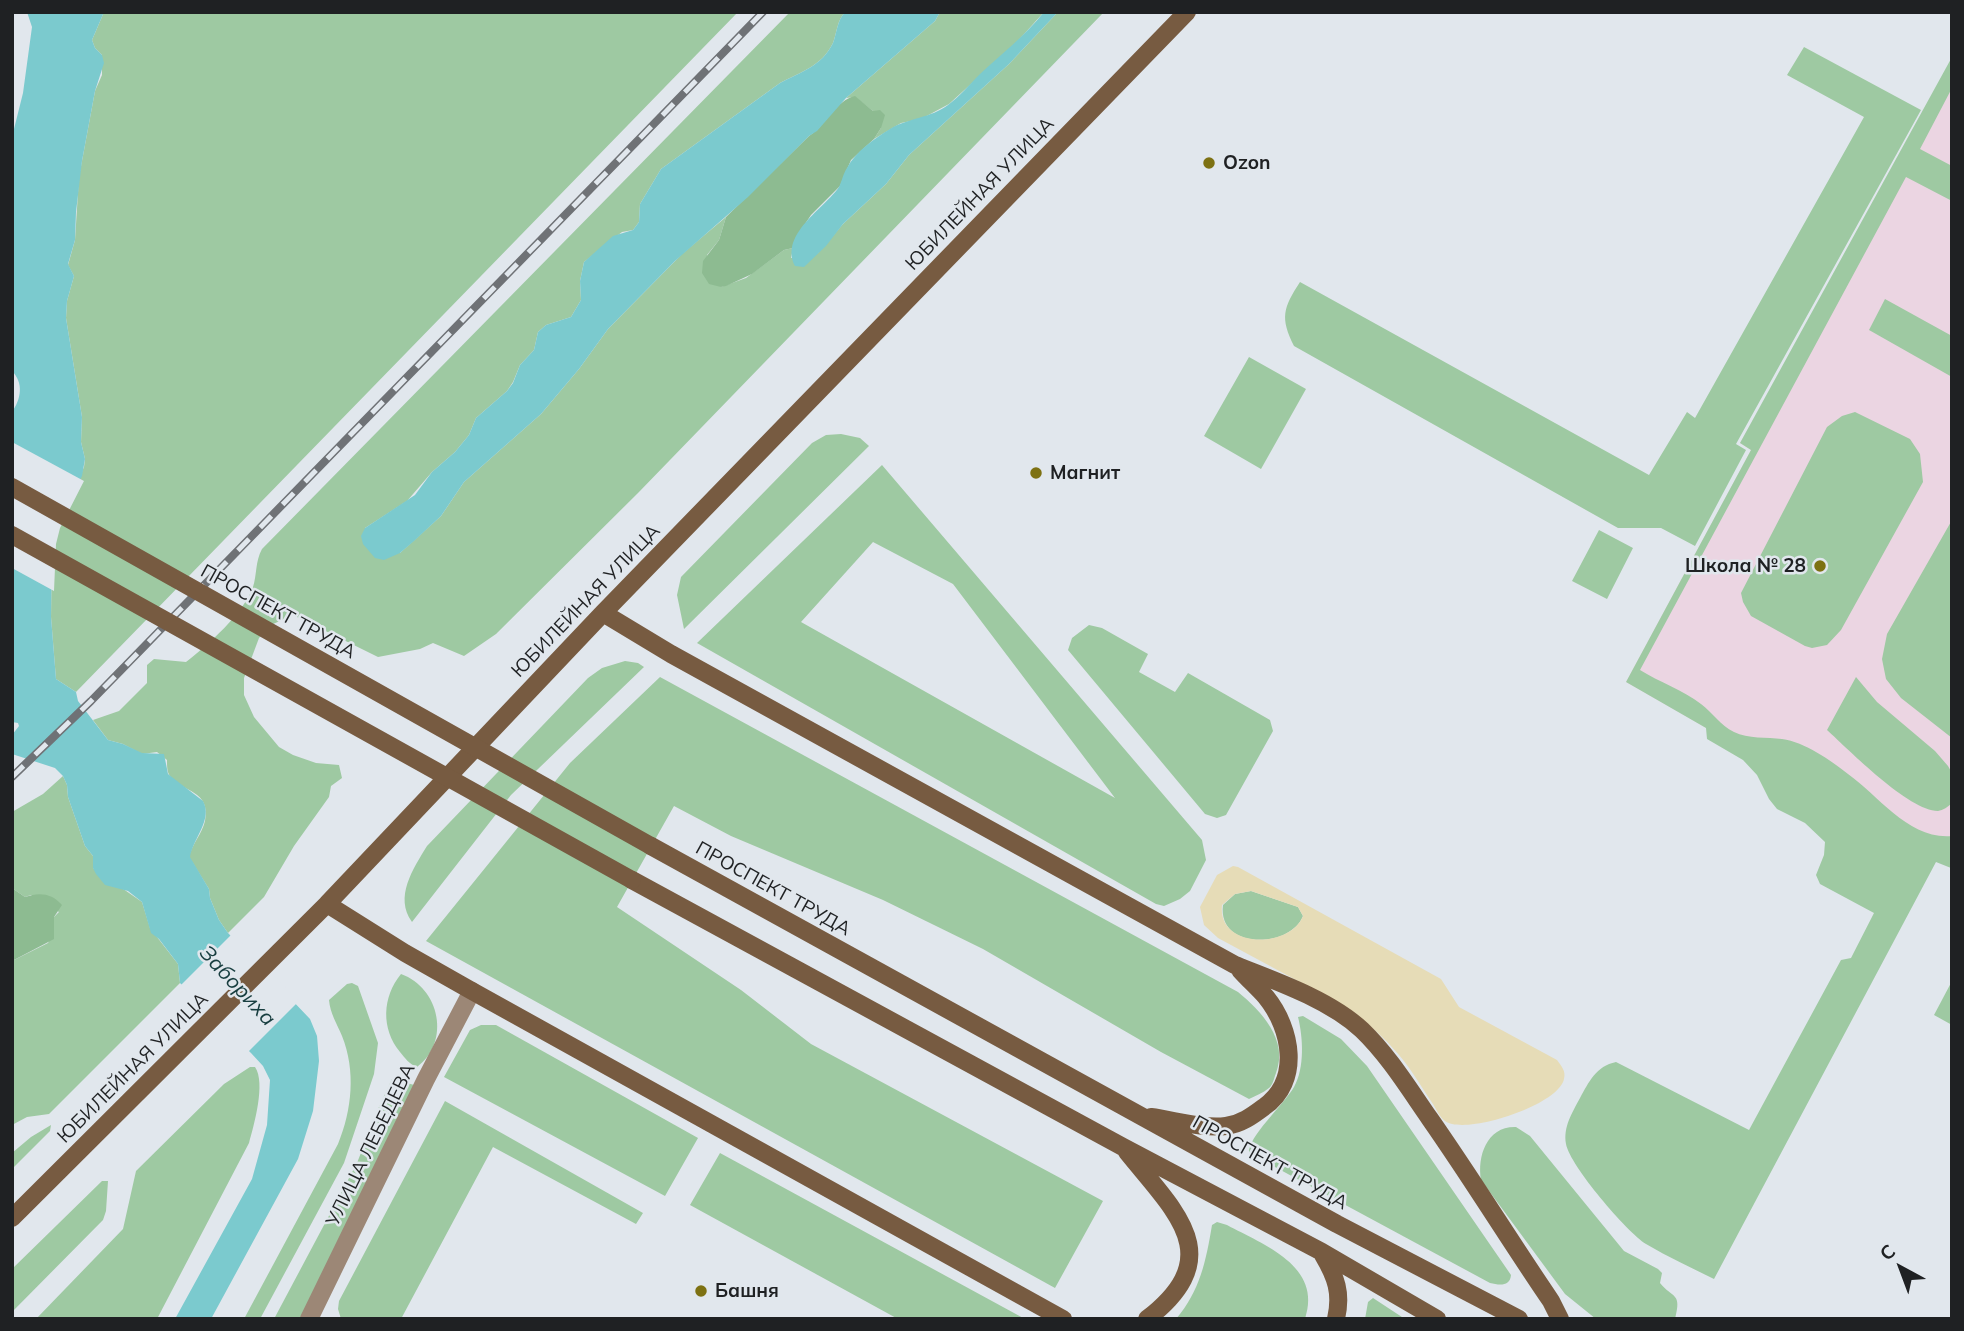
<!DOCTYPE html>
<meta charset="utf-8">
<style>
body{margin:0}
#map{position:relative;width:1964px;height:1331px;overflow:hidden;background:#e1e7ed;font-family:Mulish,sans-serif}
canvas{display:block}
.frame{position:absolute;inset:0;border:14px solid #1f2123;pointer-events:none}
.north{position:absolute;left:1866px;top:1233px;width:70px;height:70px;-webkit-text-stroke:5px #e1e7ed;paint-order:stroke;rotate:319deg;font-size:19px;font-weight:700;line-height:28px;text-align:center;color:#1f2123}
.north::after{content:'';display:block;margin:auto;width:24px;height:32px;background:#1f2123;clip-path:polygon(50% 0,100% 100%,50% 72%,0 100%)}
</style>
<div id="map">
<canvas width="1964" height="1331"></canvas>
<div class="frame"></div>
<div class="north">С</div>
</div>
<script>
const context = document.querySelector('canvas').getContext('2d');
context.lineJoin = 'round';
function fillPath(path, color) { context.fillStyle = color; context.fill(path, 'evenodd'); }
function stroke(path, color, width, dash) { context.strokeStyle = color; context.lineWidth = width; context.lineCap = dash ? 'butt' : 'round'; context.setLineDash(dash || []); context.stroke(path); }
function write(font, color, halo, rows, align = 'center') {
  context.font = font + ' Mulish,sans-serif'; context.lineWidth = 5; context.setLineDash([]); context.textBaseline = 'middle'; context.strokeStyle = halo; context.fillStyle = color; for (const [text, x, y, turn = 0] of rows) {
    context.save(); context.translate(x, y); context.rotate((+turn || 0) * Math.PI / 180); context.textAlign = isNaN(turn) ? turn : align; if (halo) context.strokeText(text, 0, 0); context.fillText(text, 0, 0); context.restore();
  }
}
fillPath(new Path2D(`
 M1952 68V866L1951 868 1626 682 1751 450 1740 443Z`), '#ebd5e2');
fillPath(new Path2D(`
 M104 12H738L76 692 56 679 51 617 52 544 84 467 85 459 81 442 82 417 66 318 67 301 74 276 68 265 75 240 79 177 95 91 102 75V55L95 48 92 40Z
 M790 12H845C837 21 837 32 833 43 822 66 801 72 780 83L661 169 640 204 639 222 633 230 622 232 584 262 580 281 581 300 571 317 546 325 538 332 534 350 520 365 513 382 507 391 476 418 469 435 455 452 432 472 407 501 365 528 400 553 441 516 464 482 541 414 579 369 608 329 682 254 726 217 719 240 707 255 721 287 746 278 784 250 793 248 791 258 818 253 843 224 886 184 909 155 1009 64 1058 12H1104L638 493 496 634 464 656 433 643 420 649 378 657 293 615 271 625 259 638 244 678V695L254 717 279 747 293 755 316 763 339 765 342 778 331 786 329 797 294 846 264 897 228 933 219 920 210 898 209 889 189 857C192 844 202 834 205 821 211 790 183 793 170 776 167 772 167 766 167 760L157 752 142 754 123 744 108 740 93 720 119 711 147 683V665L154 659 186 662C208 645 244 613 253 587 257 575 255 562 262 549Z
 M940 12H1044L1016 43 949 104 921 119 901 123 874 139 881 128 873 111 855 97 846 98 935 21Z
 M1804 47 1921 110 1736 444 1746 450 1695 546 1661 528H1618L1294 346C1280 318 1283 308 1300 282L1649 475 1687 412 1695 418 1864 117 1787 75Z
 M1952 57V88L1920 149 1952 166V201L1906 177 1640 670C1659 682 1683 690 1701 704 1713 713 1720 725 1734 732 1748 739 1767 737 1782 739 1805 742 1830 760 1848 774 1879 796 1909 840 1952 836V866L1951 868 1936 862 1714 1279C1692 1268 1668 1257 1646 1244 1627 1232 1570 1166 1566 1144 1563 1127 1572 1113 1580 1098 1589 1082 1596 1066 1616 1062L1749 1130 1841 960 1851 958 1874 913 1820 884 1816 875 1824 855 1825 842 1805 823 1777 809 1769 799 1757 775 1743 760 1707 739 1706 728 1626 682 1751 450 1740 443Z
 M1885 299 1952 336V377L1869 330Z
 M1249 357 1306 389 1261 469 1204 436Z
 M1855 412 1910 439 1920 454 1923 482 1841 630 1827 645 1812 648 1805 646 1751 616 1743 602 1741 593 1827 427 1842 416Z
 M841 434 860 438 869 446 684 629 677 595 681 577 812 443 826 435Z
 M882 465 1202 840 1206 860 1190 891 1180 899 1164 906 1156 904 697 643ZM873 542 953 584 1115 798 801 622Z
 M1952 520V738L1901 698 1886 679 1882 659 1887 634Z
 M1599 530 1633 548 1607 599 1572 581Z
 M1089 625 1102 628 1148 654 1139 672 1175 692 1188 673 1270 720 1273 731 1226 815 1217 818 1205 814 1068 650 1072 638Z
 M625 661 638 663 644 667 511 795 412 922C394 897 413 869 427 846L588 678 602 668Z
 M660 677 1238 992C1261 1011 1289 1040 1276 1073 1274 1078 1273 1085 1269 1088 1263 1093 1255 1096 1249 1099L1161 1052 983 949 883 900 731 836 674 806 617 907 741 990 811 1044 1103 1201 1055 1288 426 941 570 763Z
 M1856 677 1877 702 1935 751 1948 766 1952 773V803C1948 807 1943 810 1938 811 1909 811 1849 750 1827 730Z
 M63 776 67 785 68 797 85 846 93 856V868L142 902 150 928 178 964 180 983 49 1114 27 1117 12 1125V961L48 943 54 932V917L59 912 31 895 25 897 12 888V812L43 794Z
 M1251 891 1298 907 1303 916C1290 949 1217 950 1223 905L1235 894Z
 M401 974C440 988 451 1042 417 1067 409 1064 405 1058 400 1052 381 1029 382 997 401 974Z
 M1952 981V1025L1934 1015Z
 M352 983 358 986 378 1043 374 1074 344 1163 260 1319H244L338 1144C352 1110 356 1071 342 1036 337 1024 330 1013 329 1000L347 984Z
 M1303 1016 1341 1039 1367 1066 1511 1275C1510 1287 1499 1285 1490 1283L1249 1153C1247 1138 1285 1103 1294 1087 1305 1068 1303 1037 1298 1017Z
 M481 1025H496L698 1138 665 1196 444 1077 470 1030Z
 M250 1067H255C266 1083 254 1125 249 1143L157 1319H36L123 1229 136 1171 224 1084Z
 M392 1079 418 1086 422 1092 300 1319H274L357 1163 378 1109Z
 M445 1101 643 1213 636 1224 493 1147 401 1319H341L338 1309 339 1301Z
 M51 1125 50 1131 12 1169V1153L31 1137Z
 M1516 1127 1530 1136 1624 1251 1658 1269 1662 1273 1660 1283C1673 1299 1682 1292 1675 1319H1596L1565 1294 1481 1180C1477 1156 1487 1126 1516 1127Z
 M720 1153 1025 1319H898L690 1205Z
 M102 1181H108L106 1211 103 1220 12 1312V1269Z
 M1217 1222 1227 1225C1264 1245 1323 1266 1305 1319H1176C1200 1291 1206 1261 1212 1225Z
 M1373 1298 1405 1319H1365L1368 1302Z`), '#9ec9a2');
fillPath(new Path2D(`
 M855 96 873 111 880 110 885 115 881 128 874 139 851 160 840 186 811 215 801 230 793 248 784 250 752 274 726 286 721 287 709 284 702 273 703 261 719 240 726 217 809 136C826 125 836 100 855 96Z
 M12 888 25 897C39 892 52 893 62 905L54 917V939L12 961Z`), '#8dbb91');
fillPath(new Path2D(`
 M1233 866 1238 867 1441 979 1459 1007 1557 1060C1562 1067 1566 1071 1564 1079 1559 1105 1465 1136 1445 1121 1440 1118 1436 1109 1433 1104 1422 1088 1412 1070 1399 1055 1384 1037 1366 1022 1348 1008L1218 938 1204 925 1200 907 1217 875ZM1251 891 1298 907 1303 916C1290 949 1217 949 1222 905L1235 894Z`), '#e6dcb7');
fillPath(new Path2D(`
 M27 12H104L92 40 95 48 102 55 104 63 95 91 82 161 76 212 75 240 68 264 74 276 67 301 66 318 82 417 81 442 85 459 82 476 67 505 52 544 51 617 56 679 76 692 78 701 108 740 123 744 142 753 164 754 168 774 203 801C213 820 193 838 190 857L209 889 210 898 219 920 228 933 310 1019 317 1036 319 1061 313 1111 298 1159 211 1319H175L252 1179 267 1125 270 1080 263 1066 251 1053 180 983 178 964 159 939 151 933 142 902 128 891 105 885 96 874 93 868V856L85 846 68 797 67 785 63 776 55 768 12 754V735L19 726 18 723 12 722V412C21 399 24 383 12 371V137L23 93 32 27Z
 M845 12H940L935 21 846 98 817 131 809 136 748 197 675 261 608 329 579 369 541 414 464 482 441 516 414 541 400 553 384 560 375 558 363 544 361 536 365 528 415 495 432 472 455 452 469 435 476 418 507 391 513 383 520 365 534 350 538 332 546 325 571 317 581 300 580 281 584 262 613 236 633 230 639 222 640 204 661 169 780 83C801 72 822 66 833 43 837 32 837 21 845 12Z
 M1044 12H1058L1009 64 909 155 886 184 843 224 826 246 804 267 795 266C779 234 825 208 839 187 842 181 843 174 847 168 856 151 874 139 890 129 908 118 931 118 948 105 960 96 969 85 979 75 1001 54 1025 36 1044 12Z`), '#7bcace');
fillPath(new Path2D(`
 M12 442 84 481 60 528 56 544 54 591 12 568Z
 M233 933 299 1001 247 1053 179 987Z`), '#e1e7ed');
stroke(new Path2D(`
 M309 1319 426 1079 472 991`), '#9c8776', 18);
stroke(new Path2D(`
 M603 613 671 654 1235 965C1276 981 1330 1000 1362 1030 1389 1056 1409 1089 1430 1119 1472 1179 1510 1241 1551 1301L1560 1319
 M651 846 1337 1224 1519 1319
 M632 880 1123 1147 1322 1252 1437 1319
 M327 904 405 953 472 991 1063 1319
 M1151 1117C1174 1120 1203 1129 1226 1126 1241 1124 1252 1116 1264 1107 1301 1081 1292 1029 1266 997 1258 988 1248 979 1240 970
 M1127 1152C1175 1212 1229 1256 1147 1319
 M12 1218 327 904 603 613 1187 12
 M1323 1255C1336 1277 1342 1293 1336 1319`), '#775b41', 18);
const rail = new Path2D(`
 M12 777 91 701 763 12`);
stroke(rail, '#6f7276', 8);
stroke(rail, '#e1e7ed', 5, [16]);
stroke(new Path2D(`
 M12 487 651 846
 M12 535 632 880`), '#775b41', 18);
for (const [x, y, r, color] of [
 [1209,163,7,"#7d7112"],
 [1036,473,7,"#7d7112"],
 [1820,566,7,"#7d7112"],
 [701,1291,7,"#7d7112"]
]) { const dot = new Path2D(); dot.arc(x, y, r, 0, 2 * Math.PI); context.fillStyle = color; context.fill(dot); stroke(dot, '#e1e7ed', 2.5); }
write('bold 19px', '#1f2123', '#e1e7ed', [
 ["Ozon",1223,163],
 ["Магнит",1050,473],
 ["Школа № 28",1806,566,"right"],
 ["Башня",715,1291]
], 'left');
write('19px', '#1f2123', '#e1e7ed', [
 ["ЮБИЛЕЙНАЯ УЛИЦА",980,194,-46],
 ["ЮБИЛЕЙНАЯ УЛИЦА",586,601,-46],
 ["ПРОСПЕКТ ТРУДА",278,612,29],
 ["ПРОСПЕКТ ТРУДА",773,889,29],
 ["ЮБИЛЕЙНАЯ УЛИЦА",133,1068,-45],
 ["УЛИЦА ЛЕБЕДЕВА",371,1145,-64],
 ["ПРОСПЕКТ ТРУДА",1270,1163,29]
]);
write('italic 21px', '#183e40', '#e1e7ed', [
 ["Забориха",237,986,47]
]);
</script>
